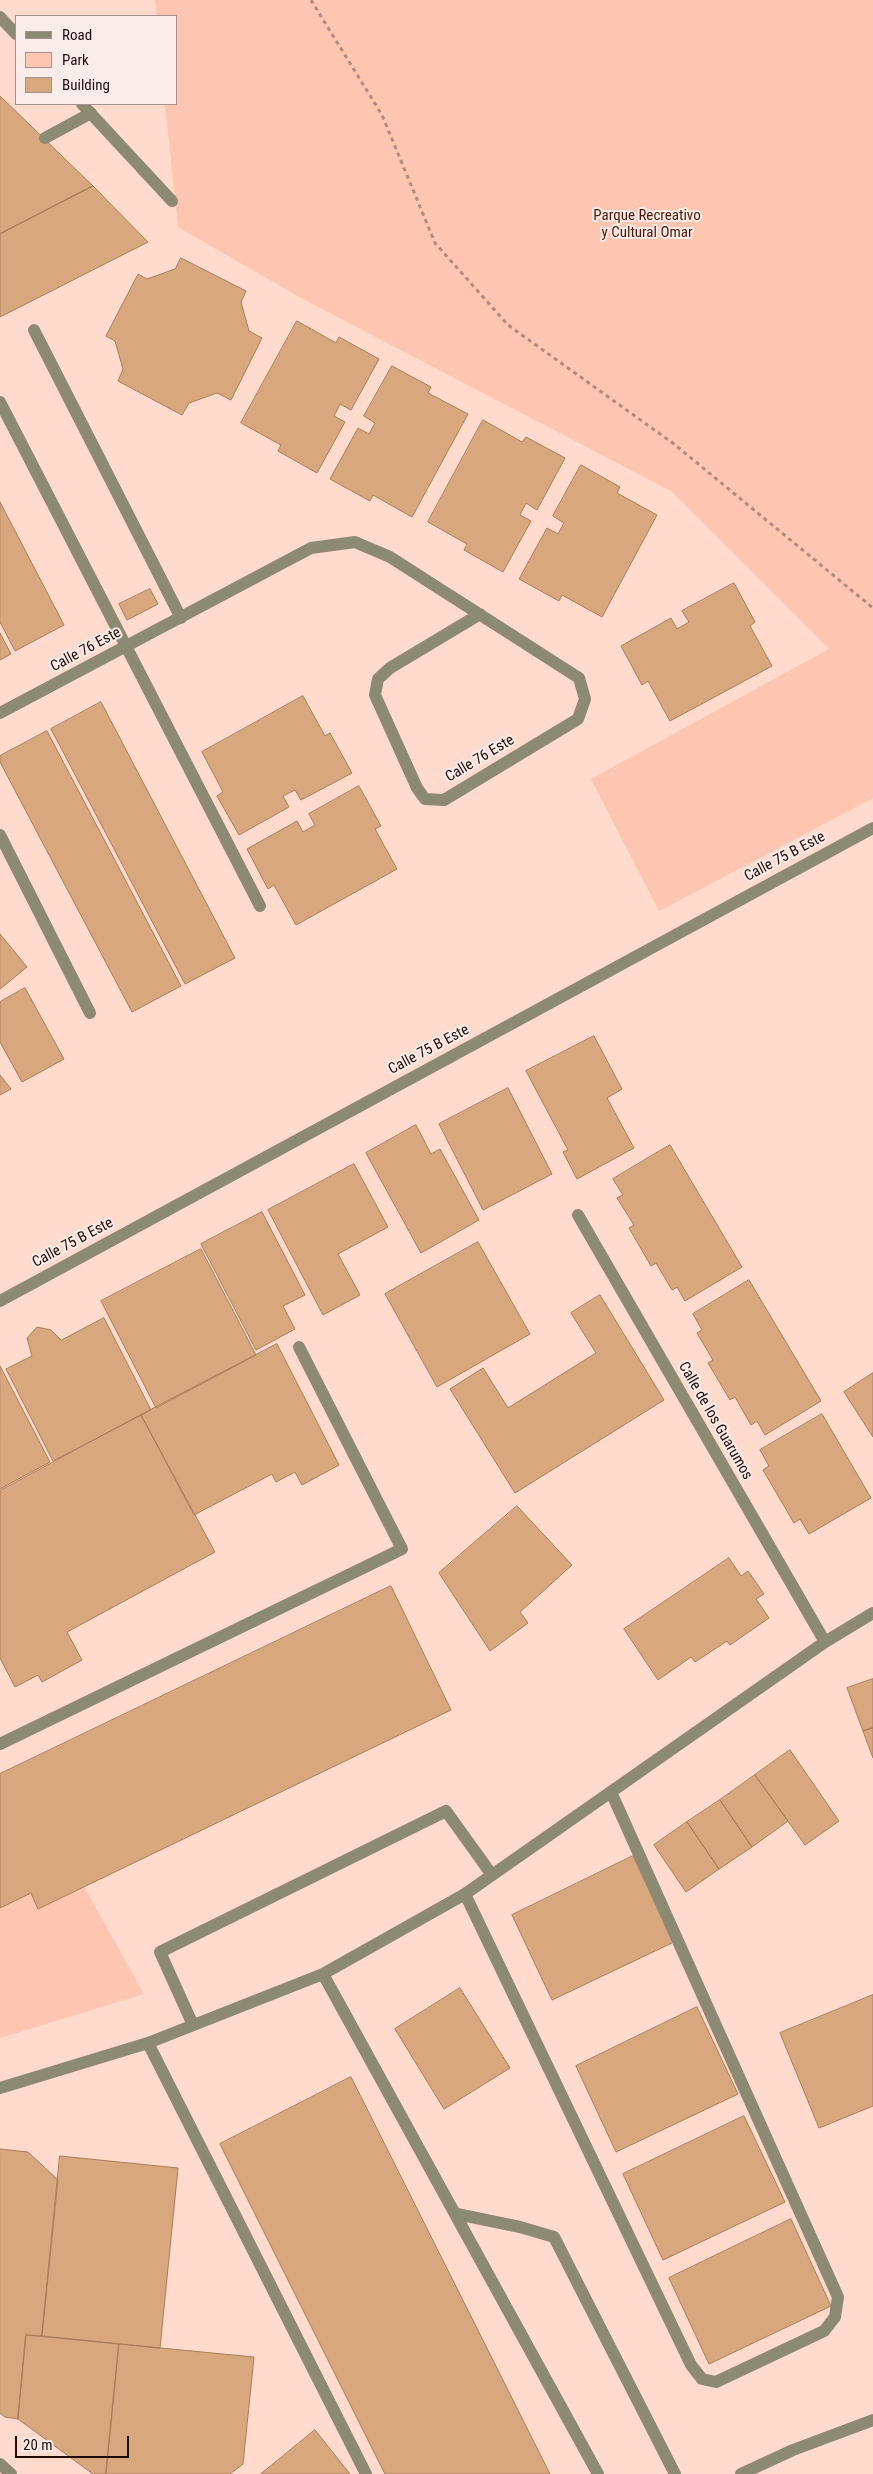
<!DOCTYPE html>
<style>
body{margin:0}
#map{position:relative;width:873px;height:2474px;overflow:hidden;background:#ffdacd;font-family:"Roboto Condensed",sans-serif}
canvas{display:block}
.legend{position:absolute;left:15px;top:15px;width:162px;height:90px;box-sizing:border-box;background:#faede9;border:1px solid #a2938e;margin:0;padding:6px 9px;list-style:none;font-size:15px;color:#1f0b05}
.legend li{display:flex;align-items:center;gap:10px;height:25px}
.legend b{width:25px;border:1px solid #a2938e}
.scale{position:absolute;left:15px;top:2436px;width:114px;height:22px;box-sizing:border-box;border:2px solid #1f0b05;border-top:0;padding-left:6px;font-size:15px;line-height:18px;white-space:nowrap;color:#1f0b05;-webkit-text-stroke:4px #faede9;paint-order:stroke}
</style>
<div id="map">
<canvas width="873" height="2474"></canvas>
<ul class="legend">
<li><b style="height:6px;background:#8d8a73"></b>Road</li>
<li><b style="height:14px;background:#fec5b1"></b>Park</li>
<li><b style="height:14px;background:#d9a77e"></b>Building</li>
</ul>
<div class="scale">20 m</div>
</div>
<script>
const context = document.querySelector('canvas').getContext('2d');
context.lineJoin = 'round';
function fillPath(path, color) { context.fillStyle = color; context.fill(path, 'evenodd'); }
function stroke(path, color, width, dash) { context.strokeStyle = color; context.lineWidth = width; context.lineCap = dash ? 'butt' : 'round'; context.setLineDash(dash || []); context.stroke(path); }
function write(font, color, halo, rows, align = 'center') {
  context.font = font + ' "Roboto Condensed",sans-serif'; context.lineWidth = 4; context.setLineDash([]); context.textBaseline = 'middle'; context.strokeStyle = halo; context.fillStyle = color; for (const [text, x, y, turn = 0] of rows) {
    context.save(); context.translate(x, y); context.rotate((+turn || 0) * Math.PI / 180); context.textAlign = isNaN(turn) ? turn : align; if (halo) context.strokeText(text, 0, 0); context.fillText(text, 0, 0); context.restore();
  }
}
fillPath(new Path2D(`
 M155 0H873V798L659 911 591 779 829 649 671 491 303 299 178 227 165 104H176V16H157Z
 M84 1887 144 1994 0 2038V1908L31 1893 39 1909Z`), '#fec5b1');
const building = new Path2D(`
 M0 96 93 186 0 234Z
 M93 186 148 242 0 317V234Z
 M181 258 246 291 241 302 249 331 262 338 231 400 217 393 189 403 182 415 118 381 123 369 115 341 106 336 138 274 147 279 175 269Z
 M297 321 336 343 339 337 379 359 351 410 340 404 334 416 345 422 317 473 278 451 281 445 241 423Z
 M392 366 431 387 428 393 468 414 412 517 373 495 370 501 330 479 358 428 369 434 375 423 364 416Z
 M483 420 522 442 526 437 565 458 537 510 526 503 520 515 531 521 503 572 464 550 467 544 428 522Z
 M581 465 620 487 617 493 657 515 602 617 562 595 559 601 519 579 547 528 558 534 564 523 553 516Z
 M0 502 64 625 15 651 0 622Z
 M734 583 755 622 750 626 772 666 670 721 648 681 642 685 621 646 671 618 677 629 689 622 682 611Z
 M150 589 158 604 127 620 119 604Z
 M0 633 11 654 0 660Z
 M303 696 325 736 330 733 352 773 301 800 295 790 283 796 289 807 239 835 217 796 223 792 202 752Z
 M101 702 235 958 185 984 51 729Z
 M47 731 181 986 132 1012 0 762V756Z
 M359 786 381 826 375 829 397 869 296 925 274 885 268 889 247 849 297 821 303 832 315 825 309 814Z
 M0 934 27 967 0 989Z
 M25 988 64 1059 22 1082 0 1042V1002Z
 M594 1036 622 1089 607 1098 634 1148 577 1179 563 1152 568 1150 526 1071Z
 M0 1075 11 1089 0 1095Z
 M508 1088 552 1174 483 1210 439 1124Z
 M416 1125 431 1154 440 1149 479 1220 421 1253 366 1153Z
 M670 1145 742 1267 685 1301 677 1287 672 1290 656 1263 651 1266 629 1228 634 1225 617 1198 623 1195 613 1179Z
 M354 1164 388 1227 338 1254 360 1295 323 1315 268 1210Z
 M262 1212 305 1295 283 1306 295 1329 256 1350 201 1244Z
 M478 1242 530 1334 437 1387 385 1294Z
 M201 1249 256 1355 156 1408 101 1301Z
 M749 1280 821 1401 765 1435 757 1421 751 1425 735 1397 730 1400 708 1363 713 1360 697 1333 702 1330 693 1314Z
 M600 1295 664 1400 515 1493 450 1389 483 1368 508 1408 596 1353 571 1313Z
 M104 1318 151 1410 53 1461 6 1369 32 1356 27 1338 37 1327 51 1330 61 1340Z
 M277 1344 339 1465 302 1485 295 1472 276 1482 272 1474 194 1515 141 1415Z
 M0 1366 50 1462 0 1489Z
 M873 1373V1437L844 1392Z
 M822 1414 871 1498 809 1534 800 1519 794 1523 763 1470 769 1466 760 1450Z
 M141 1415 215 1552 67 1632 82 1660 42 1682 38 1675 15 1687 0 1658V1491Z
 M517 1506 572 1565 520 1612 528 1623 490 1651 439 1573Z
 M729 1558 741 1576 748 1571 764 1594 756 1599 769 1618 730 1645 727 1641 695 1662 691 1657 658 1680 624 1629Z
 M391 1586 451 1710 38 1909 31 1893 0 1908V1774Z
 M873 1679V1728L863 1731 847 1688Z
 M873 1728V1758L863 1731Z
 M790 1750 839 1821 805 1845 755 1775Z
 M755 1775 788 1821 752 1847 720 1800Z
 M720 1800 752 1847 719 1869 687 1822Z
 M687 1822 719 1869 686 1892 654 1845Z
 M633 1856 674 1942 552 2000 512 1915Z
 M460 1988 510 2068 444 2109 395 2029Z
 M873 1995V2106L819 2128 780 2033Z
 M697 2007 738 2094 616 2152 576 2066Z
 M351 2077 550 2474H385L220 2144Z
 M744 2116 785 2202 663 2260 623 2174Z
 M0 2149 28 2152 58 2180 42 2336 26 2335 18 2419 5 2417 0 2413Z
 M60 2156 178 2168 160 2348 42 2336Z
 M791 2219 831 2306 709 2364 669 2278Z
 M26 2335 119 2344 106 2474H93L18 2419Z
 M119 2344 254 2357 243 2464 230 2474H106Z
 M315 2430 350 2474H261Z`);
fillPath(building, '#d9a77e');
stroke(building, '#a97d59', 1);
stroke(new Path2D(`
 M311 0 382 115 435 243 508 325 674 444 873 608`), '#ac8d82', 3, [4, 4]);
stroke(new Path2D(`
 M45 138 91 113
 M34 330 181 618
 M0 402 260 906
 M0 713 311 548 355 542 390 557 579 678 585 699 578 719 444 800 425 799 417 788 375 695 378 679 390 668 480 614
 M0 1744 402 1549 299 1347
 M465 1894 691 2365 702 2379 716 2382 824 2331 835 2317 838 2297 611 1792
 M323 1974 598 2474
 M193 2025 160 1952 446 1811 492 1875
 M148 2043 366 2474
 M457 2214 520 2227 554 2237 675 2474
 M0 2464 11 2474
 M741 2474 793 2450 873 2420`), '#8d8a73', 12);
stroke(new Path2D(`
 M0 17 16 34
 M82 104 172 201
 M0 835 90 1013
 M578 1215 825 1642
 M0 1301 873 828
 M0 2088 148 2043 323 1974 465 1894 825 1642 873 1613`), '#8d8a73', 12);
write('15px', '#4c1600', '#faede9', [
 ["Parque Recreativo",647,216],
 ["y Cultural Omar",647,233]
]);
write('15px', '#1f0b05', '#faede9', [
 ["Calle 76 Este",86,650,-28],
 ["Calle 76 Este",480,759,-31],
 ["Calle 75 B Este",785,857,-28],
 ["Calle 75 B Este",429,1050,-28],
 ["Calle 75 B Este",73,1243,-28],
 ["Calle de los Guarumos",715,1421,60]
]);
</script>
